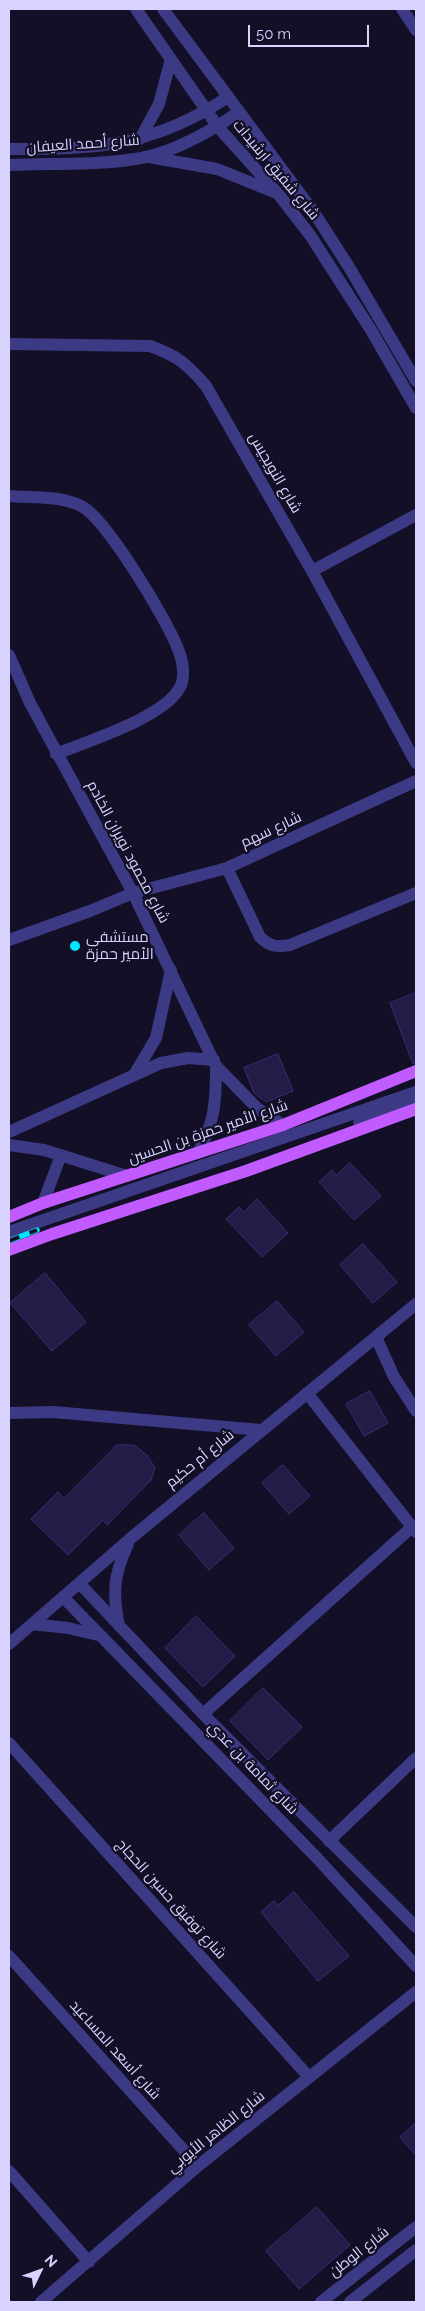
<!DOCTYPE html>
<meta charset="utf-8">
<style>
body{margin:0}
#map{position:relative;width:425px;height:2311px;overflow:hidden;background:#130f26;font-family:Raleway,sans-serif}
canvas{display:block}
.frame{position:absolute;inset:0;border:10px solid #d9d4ff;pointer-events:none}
.north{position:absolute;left:15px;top:2246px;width:50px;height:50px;-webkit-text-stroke:4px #130f26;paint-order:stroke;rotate:48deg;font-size:14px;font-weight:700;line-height:20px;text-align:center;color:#d9d4ff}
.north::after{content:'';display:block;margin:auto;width:18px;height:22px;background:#d9d4ff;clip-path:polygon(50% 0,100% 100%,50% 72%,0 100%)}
.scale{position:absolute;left:248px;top:25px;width:121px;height:22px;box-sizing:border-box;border:2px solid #d9d4ff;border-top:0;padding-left:6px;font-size:15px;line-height:18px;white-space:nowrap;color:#d9d4ff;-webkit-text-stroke:4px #130f26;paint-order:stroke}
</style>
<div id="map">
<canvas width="425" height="2311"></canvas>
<div class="frame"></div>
<div class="north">N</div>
<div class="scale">50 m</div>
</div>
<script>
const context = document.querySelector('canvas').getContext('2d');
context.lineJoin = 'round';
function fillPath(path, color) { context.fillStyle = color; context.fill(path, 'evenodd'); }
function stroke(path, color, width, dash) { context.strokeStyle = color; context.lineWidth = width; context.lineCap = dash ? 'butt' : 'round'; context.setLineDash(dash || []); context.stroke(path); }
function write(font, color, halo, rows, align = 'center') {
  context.font = font + ' Raleway,Cairo,sans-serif'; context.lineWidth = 4.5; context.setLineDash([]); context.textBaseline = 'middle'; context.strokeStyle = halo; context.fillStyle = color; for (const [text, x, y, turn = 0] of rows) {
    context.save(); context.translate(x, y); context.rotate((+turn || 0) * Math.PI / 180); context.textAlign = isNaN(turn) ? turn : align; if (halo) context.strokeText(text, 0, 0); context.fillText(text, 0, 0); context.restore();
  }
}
const building = new Path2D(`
 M416 993V1063L413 1064 390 1003Z
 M278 1054 293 1091 266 1102 254 1093 244 1068Z
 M350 1163 381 1196 354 1220 319 1182 332 1170 336 1175Z
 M257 1199 288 1233 262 1257 226 1219 239 1207 244 1212Z
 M363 1244 397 1282 373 1303 340 1265Z
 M45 1273 86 1322 52 1351 10 1303Z
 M277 1301 304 1332 276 1356 249 1325Z
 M370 1391 388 1423 364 1436 346 1404Z
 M117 1445H134L147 1455 155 1468 151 1480 107 1525 103 1520 68 1555 31 1519 58 1492 64 1498Z
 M283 1465 310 1496 289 1514 262 1483Z
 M204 1513 234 1548 209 1570 179 1535Z
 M196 1616 235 1656 203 1687 165 1648Z
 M263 1688 302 1727 268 1760 230 1721Z
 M294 1892 349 1956 318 1981 261 1912 274 1901 278 1905Z
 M416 2123V2156L400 2137Z
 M317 2207 350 2245 299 2289 266 2251Z`);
fillPath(building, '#241b47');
stroke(building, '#3b2d73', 1);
stroke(new Path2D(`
 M136 9 218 127 279 195 310 235 371 330 416 408
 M163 9 313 211 349 267 416 381
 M402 9 416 30
 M140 139 159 104 171 59
 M9 149C98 149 152 147 228 97
 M149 157 217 169 274 192
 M9 165C54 163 102 166 146 157 180 149 211 131 239 112
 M9 344 150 346C178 356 187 364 206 386L312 571 416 763
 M9 496C33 498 61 495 83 507 108 522 167 620 178 649 183 661 186 678 179 689 162 718 88 741 56 754
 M312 571 416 515
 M9 655 30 703 133 893 216 1066 257 1108 283 1125
 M227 868 260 937C270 947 277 947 290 945L416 893
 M9 940 90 911 133 893 227 868 416 781
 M134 1075 156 1038 171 970
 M359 1122 416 1102
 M9 1132 161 1063 188 1058 214 1060
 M9 1145 44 1150 127 1176
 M198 1153C215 1122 216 1101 216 1066
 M43 1203 61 1155
 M9 1232 416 1092
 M376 1337 394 1377 416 1411
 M307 1393 416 1532
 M9 1413 53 1412 261 1430
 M79 1583 203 1714 416 1927
 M63 1597 317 1858 416 1966
 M32 1624 68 1628 98 1635
 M119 1626C112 1592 114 1574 128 1544
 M9 1644 131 1538 416 1304
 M203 1714 412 1527
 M9 1743 309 2077
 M329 1841 416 1758
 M9 1956 198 2166
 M9 2171 89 2262
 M41 2302 198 2166 416 1992
 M321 2302 416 2227
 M350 2302 416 2250`), '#3d3a85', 12);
stroke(new Path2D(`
 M9 1217 43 1203 283 1125 416 1071
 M9 1250 52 1234 246 1171 416 1109`), '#c25bff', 12);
const rail = new Path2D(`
 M9 1241 37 1230`);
stroke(rail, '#00e5ff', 5.5);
stroke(rail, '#130f26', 4, [11]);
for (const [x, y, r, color] of [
 [75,946,6,"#00e5ff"]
]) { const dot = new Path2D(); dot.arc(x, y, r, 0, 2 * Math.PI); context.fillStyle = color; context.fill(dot); stroke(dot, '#130f26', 2); }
write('15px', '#d9d4ff', '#130f26', [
 ["شارع أحمد العيفان",83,144,-4],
 ["شارع شفيق ارشيدات",276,170,50],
 ["شارع النويجيس",275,473,60],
 ["شارع سهم",271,830,-25],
 ["شارع محمود نويران الخادم",128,852,62],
 ["شارع الأمير حمزة بن الحسين",208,1132,-19],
 ["شارع أم حكيم",200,1459,-39],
 ["شارع ثمامة بن عدي",253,1768,46],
 ["شارع توفيق حسين الحجاج",171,1899,48],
 ["شارع أسعد المساعيد",115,2050,48],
 ["شارع الظاهر الأيوبي",216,2132,-39],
 ["شارع الوطن",359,2252,-38]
]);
write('15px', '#d9d4ff', '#130f26', [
 ["مستشفى",86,937],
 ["الأمير حمزة",86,954]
], 'left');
</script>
